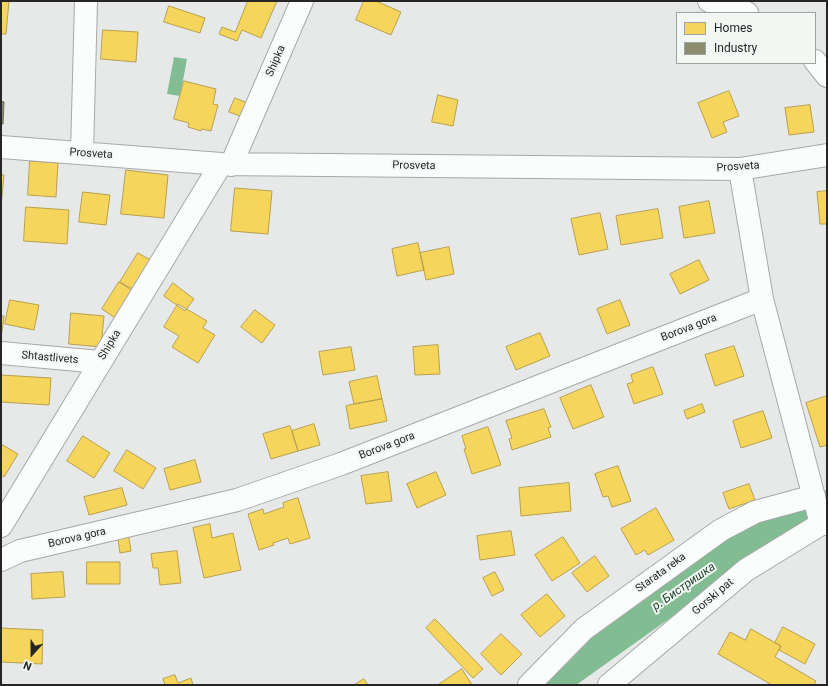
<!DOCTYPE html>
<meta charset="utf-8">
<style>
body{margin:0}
#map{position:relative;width:828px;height:686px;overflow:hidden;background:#e7e9e8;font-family:Roboto,sans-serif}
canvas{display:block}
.frame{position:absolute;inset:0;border:2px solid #252625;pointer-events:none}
.legend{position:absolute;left:676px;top:12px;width:140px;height:52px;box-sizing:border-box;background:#f3f7f4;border:1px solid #a1a3a1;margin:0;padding:5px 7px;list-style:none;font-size:12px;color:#252625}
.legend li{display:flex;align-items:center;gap:8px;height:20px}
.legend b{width:20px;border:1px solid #a1a3a1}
.north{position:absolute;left:12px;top:634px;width:40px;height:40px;-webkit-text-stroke:3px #f3f7f4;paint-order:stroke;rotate:201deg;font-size:11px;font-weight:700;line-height:16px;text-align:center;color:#252625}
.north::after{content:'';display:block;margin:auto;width:14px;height:18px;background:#252625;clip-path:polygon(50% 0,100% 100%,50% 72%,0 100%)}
</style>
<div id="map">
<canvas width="828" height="686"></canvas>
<div class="frame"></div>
<ul class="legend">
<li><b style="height:11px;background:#f6d55c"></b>Homes</li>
<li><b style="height:11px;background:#8c8c6e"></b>Industry</li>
</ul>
<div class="north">N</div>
</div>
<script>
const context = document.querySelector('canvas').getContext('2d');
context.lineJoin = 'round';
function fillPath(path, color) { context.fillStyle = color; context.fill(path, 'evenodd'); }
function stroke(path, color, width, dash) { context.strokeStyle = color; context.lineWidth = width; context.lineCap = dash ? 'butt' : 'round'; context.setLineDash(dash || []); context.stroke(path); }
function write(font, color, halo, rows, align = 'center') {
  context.font = font + ' Roboto,sans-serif'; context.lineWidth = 4; context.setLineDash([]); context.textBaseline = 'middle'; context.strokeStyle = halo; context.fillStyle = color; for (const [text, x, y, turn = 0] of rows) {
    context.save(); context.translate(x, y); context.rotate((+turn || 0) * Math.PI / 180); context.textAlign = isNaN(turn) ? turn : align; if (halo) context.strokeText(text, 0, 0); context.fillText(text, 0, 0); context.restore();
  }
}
fillPath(new Path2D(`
 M174 57 187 59 180 96 167 94Z`), '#82bc93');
const homes = new Path2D(`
 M1 1H9L6 34H1Z
 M248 1H277L261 38 242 30 237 41 219 34 222 27 235 32Z
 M364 1H376L401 12 391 35 356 20Z
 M169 6 205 18 200 33 164 22Z
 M103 30 138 32 136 62 101 59Z
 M184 81 216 89 213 104 218 105 211 131 202 129 201 131 188 127 189 123 174 119Z
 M729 91 739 116 723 122 727 132 712 138 698 103Z
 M438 95 458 100 453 126 432 122Z
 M235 98 250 104 245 118 229 112Z
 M810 105 814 132 789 135 785 108Z
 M30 161 58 163 56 197 28 195Z
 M126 170 168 175 164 218 121 214Z
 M1 175H4L1 207Z
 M235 188 272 191 268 234 231 231Z
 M827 191V224H820L817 192Z
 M83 192 110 195 106 225 79 222Z
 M709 201 715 233 684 238 679 207Z
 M26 207 69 210 67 244 24 241Z
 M658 209 663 238 621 245 616 216Z
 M600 213 608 249 579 255 571 219Z
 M418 243 424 270 397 276 392 249Z
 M449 247 454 274 426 280 420 253Z
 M138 253 154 262 136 291 120 282Z
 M699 260 709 280 680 294 670 274Z
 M119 282 135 292 118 320 102 309Z
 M173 283 194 299 185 311 164 296Z
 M10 300 39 305 34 330 5 324Z
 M620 300 630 325 607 334 597 309Z
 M178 304 207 321 203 328 215 335 198 363 172 347 179 336 164 327Z
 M255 310 275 325 262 343 241 327Z
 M71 313 104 316 101 347 69 344Z
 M1 316H4L1 339Z
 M540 333 550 356 516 370 506 347Z
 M438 345 440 374 415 375 413 347Z
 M734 346 744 376 715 386 705 355Z
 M351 347 355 370 323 375 319 352Z
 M653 367 663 394 634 404 627 384 633 382 631 375Z
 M1 375 51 378 49 405 1 402Z
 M377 376 382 399 354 404 349 382Z
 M591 385 604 417 573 429 560 398Z
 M827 396V445L820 447 806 403Z
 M382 399 387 421 350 429 346 406Z
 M702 404 705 412 687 419 684 411Z
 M544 409 551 427 548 428 551 437 512 450 509 439 512 438 506 421Z
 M763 411 772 438 741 448 733 421Z
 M314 424 320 445 298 451 292 431Z
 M290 426 298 451 271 459 263 434Z
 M488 427 501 465 472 474 464 449H466L462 436Z
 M83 436 110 453 94 478 67 461Z
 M1 444 18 454 4 477 1 475Z
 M127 450 156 468 143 489 114 471Z
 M195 460 201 482 170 490 164 469Z
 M618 466 631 501 612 507 608 496 603 497 595 474Z
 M388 472 392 501 366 504 361 476Z
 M436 472 446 495 417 508 407 484Z
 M569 483 571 511 521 516 519 488Z
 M749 484 755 500 729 509 723 493Z
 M122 488 127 505 89 515 84 497Z
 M298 498 310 538 290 544 288 538 273 543 274 545 259 550 248 514 263 509 264 514 284 507 283 503Z
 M656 508 674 540 648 555 645 550 636 555 621 529Z
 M210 524 212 538 233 533 241 570 204 578 193 528Z
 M511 531 515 555 480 560 477 536Z
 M128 532 131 551 120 553 117 533Z
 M563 537 580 563 552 581 535 555Z
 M177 551 181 583 160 585 158 568H153L151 554Z
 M595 556 609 576 587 592 572 573Z
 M87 562H120V584H87Z
 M63 572 65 597 32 599 31 574Z
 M495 572 504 590 492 596 483 578Z
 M547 594 565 616 540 637 521 615Z
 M435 619 483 669 473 678 426 628Z
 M783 627 815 644 805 664 779 650 781 646 775 643Z
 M1 628 43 630 42 664 1 662Z
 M751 629 781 646 775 657 816 681 814 685H772L718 654 730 632 745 640Z
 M501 634 522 654 501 675 481 654Z
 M462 669 472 685H438Z
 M175 675 178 683 191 678 193 685H165L163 679Z
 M364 679 368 685H354Z`);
fillPath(homes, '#f6d55c');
stroke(homes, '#b7a04c', 1);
const industry = new Path2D(`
 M1 101 4 102 3 124H1Z`);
fillPath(industry, '#8c8c6e');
stroke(industry, '#6d6d58', 1);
stroke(new Path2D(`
 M550 685 567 670 762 531 801 513 827 508`), '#82bc93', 35);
const minor = new Path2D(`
 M709 1 739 9 747 13
 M815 61 827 76
 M1 147 221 164 740 169 827 155
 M82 153 86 1
 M231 165 302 1
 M740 169 762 299 821 524
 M1 353 100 362
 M1 526 221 164
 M1 560 20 551 237 500 341 464 762 299
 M529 685 584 629 721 530 755 512 814 496
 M609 685 746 570 821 524H827`);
stroke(minor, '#a7a9a8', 24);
stroke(minor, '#fbfcfc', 22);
write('11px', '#252625', '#f3f7f4', [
 ["Shipka",276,61,-67],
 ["Prosveta",91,154,4],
 ["Prosveta",414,166,1],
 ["Prosveta",738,167,-4],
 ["Borova gora",689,328,-21],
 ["Shipka",110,345,-59],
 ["Shtastlivets",50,358,5],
 ["Borova gora",387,446,-21],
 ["Borova gora",77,538,-13],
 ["Starata reka",661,573,-36],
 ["Gorski pat",713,597,-40]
]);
write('italic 12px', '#183b23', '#f3f7f4', [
 ["р. Бистришка",684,587,-35]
]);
</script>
